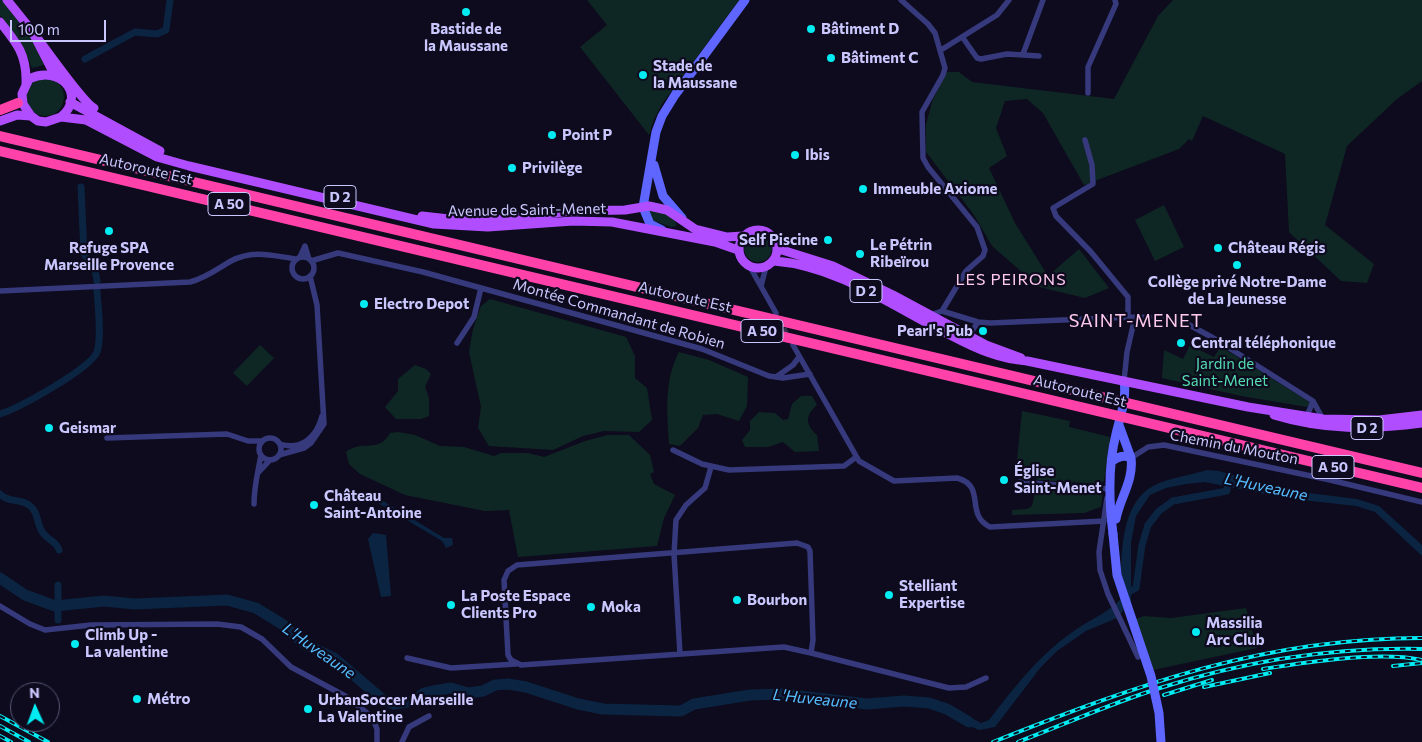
<!DOCTYPE html>
<meta charset="utf-8">
<style>
body{margin:0}
#map{position:relative;width:1422px;height:742px;overflow:hidden;background:#0d0b1d;font-family:Commissioner,sans-serif}
canvas{display:block}
.north{position:absolute;left:10px;top:682px;width:50px;height:50px;box-sizing:border-box;background:#0d0b1d;border:1px solid #595677;border-radius:50%;rotate:358deg;font-size:14px;font-weight:700;line-height:20px;text-align:center;color:#cac7ff}
.north::after{content:'';display:block;margin:auto;width:18px;height:22px;background:#00ecf2;clip-path:polygon(50% 0,100% 100%,50% 72%,0 100%)}
.scale{position:absolute;left:10px;top:20px;width:96px;height:22px;box-sizing:border-box;border:2px solid #cac7ff;border-top:0;padding-left:6px;font-size:15px;line-height:18px;white-space:nowrap;color:#cac7ff;-webkit-text-stroke:4px #0d0b1d;paint-order:stroke}
</style>
<div id="map">
<canvas width="1422" height="742"></canvas>
<div class="north">N</div>
<div class="scale">100 m</div>
</div>
<script>
const context = document.querySelector('canvas').getContext('2d');
context.lineJoin = 'round';
function fillPath(path, color) { context.fillStyle = color; context.fill(path, 'evenodd'); }
function stroke(path, color, width, dash) { context.strokeStyle = color; context.lineWidth = width; context.lineCap = dash ? 'butt' : 'round'; context.setLineDash(dash || []); context.stroke(path); }
function write(font, color, halo, rows, align = 'center') {
  context.font = font + ' Commissioner,sans-serif'; context.lineWidth = 4.5; context.setLineDash([]); context.textBaseline = 'middle'; context.strokeStyle = halo; context.fillStyle = color; for (const [text, x, y, turn = 0] of rows) {
    context.save(); context.translate(x, y); context.rotate((+turn || 0) * Math.PI / 180); context.textAlign = isNaN(turn) ? turn : align; if (halo) context.strokeText(text, 0, 0); context.fillText(text, 0, 0); context.restore();
  }
}
fillPath(new Path2D(`
 M0 0H4L29 32 44 65 32 68 22 45 0 15Z
 M587 0H739L662 104 654 119 649 135 580 47 607 25Z
 M1173 0H1422V81L1397 99 1347 146 1325 225 1374 264 1367 283 1341 281 1289 232 1285 154 1203 116 1192 141 1189 139 1179 149 1084 185 1043 113 1027 99 1005 101 996 128 1007 156 989 168 1015 223 1048 276 1079 249 1109 288 1085 298 1039 287 992 246 974 215 926 152V124L933 99 947 72H959L972 82 1114 99 1158 16Z
 M26 97a19 19 0 1 1 38 0a19 19 0 1 1-38 0Z
 M1164 205 1184 247 1155 261 1135 220Z
 M647 209C659 211 673 213 677 226L671 227 652 220Z
 M744 248a14 14 0 1 1 28 0a14 14 0 1 1-28 0Z
 M490 299 626 337 635 356V378L647 388 652 420 639 432 604 431 583 436 553 450 489 446 478 428 481 407 469 352 473 329 481 306Z
 M1196 333 1191 346 1214 357 1218 351V345L1311 403 1307 407 1241 396 1162 378 1164 350 1183 359Z
 M260 345 274 358 247 386 233 373Z
 M679 352 709 360 748 377 747 406 739 421 717 414 703 415 698 428 680 446 669 444C667 413 664 380 679 352Z
 M415 365 426 369 431 374 425 387 429 398V416L421 419H396L385 407 398 391V379Z
 M801 396H812L817 405C805 415 805 425 817 435L819 451 795 452 783 442 768 447H745L742 440 750 430V421L759 412 775 413 783 420 788 419 792 404Z
 M1022 411 1070 421 1069 427 1110 437 1104 481 1099 484 1038 480 1028 472 1016 470Z
 M398 432 415 435 440 446 464 447 494 456 501 453H528L544 457 585 441 608 435H629L650 455 654 472 650 474 654 484 675 495 664 518 657 546 518 557 509 510 485 511 405 495 360 474 349 464 346 452C362 439 379 454 390 433Z
 M1036 487 1103 491 1101 507 1084 513 1012 515V510L1027 509 1032 506Z
 M1246 608 1257 648 1153 670 1135 619 1144 616 1171 618Z`), '#0f2724');
fillPath(new Path2D(`
 M1207 470 1219 471 1285 490 1357 499 1379 506 1422 545V556L1375 512 1356 506 1284 498 1205 482 1186 484 1166 488 1150 495 1136 516 1131 543V601L1117 618 1086 631 1057 651 1041 667 995 727 979 730 953 719 958 710 981 723 989 720C1013 689 1038 656 1071 633 1088 620 1107 614 1121 599 1121 566 1118 511 1148 489 1164 478 1188 476 1207 470Z
 M380 499 444 538H452L453 545 446 548 442 541 378 503Z
 M373 533 386 535 391 596 381 597 368 539Z`), '#0b2441');
stroke(new Path2D(`
 M85 59 135 32 157 34 166 30 170 0
 M81 187 84 254 95 269 97 281
 M0 414C19 408 90 369 97 352 102 337 98 307 97 290
 M0 494C8 503 20 498 29 505 39 512 36 524 43 533 48 540 57 542 59 550
 M1125 594 1136 588 1142 545 1148 525 1159 511 1173 501 1227 491 1228 478
 M58 620V585`), '#0b2441', 7);
stroke(new Path2D(`
 M0 578 25 595 55 606 104 601 135 604 227 600 256 608 282 624 306 645 334 658 383 700 394 704 414 701 424 693 433 691 451 688 468 693 483 691 495 685 508 684 526 687 578 704 603 709 681 711 694 704 750 695 783 694 867 704 904 701 929 703 947 709 969 722`), '#0b2441', 11);
stroke(new Path2D(`
 M780 321 789 339`), '#33314a', 5.5, [5.5, 3]);
stroke(new Path2D(`
 M901 0 928 24 935 33 945 68 943 75 922 112 923 158 928 167 977 227 985 250 983 256 966 271 942 311 930 315
 M963 38 977 58 981 59 1007 54 1039 56
 M941 50 997 15 1009 0
 M1023 54 1043 0
 M1088 93V67L1116 4 1115 0
 M1085 140 1092 165 1093 184 1053 208 1056 216 1091 252 1128 297V317
 M300 257 305 246 309 259
 M292 268a11 11 0 1 1 22 0a11 11 0 1 1-22 0Z
 M311 261 338 253 423 272 702 349 769 376 783 378 810 374
 M750 267 776 313
 M761 286 766 267
 M0 291 190 282C206 278 217 269 231 261 253 249 274 256 296 259
 M942 311 978 322 990 323 1135 317 1166 318 1184 322 1215 339 1313 401 1323 419
 M968 337 978 322
 M457 343 474 317 481 288
 M793 345 859 461 894 481 957 478C987 486 964 514 990 527L1104 521
 M776 377 793 365 799 357
 M1124 381 1127 352 1135 317
 M1307 416 1313 401
 M107 438 227 434 248 441H262
 M259 449a11 11 0 1 1 22 0a11 11 0 1 1-22 0Z
 M280 444C301 451 317 437 322 416
 M673 450 702 464 729 470 844 466 855 458
 M279 455 304 448 311 443 324 424 317 305 310 276
 M1131 458 1148 447 1164 445 1330 480 1422 502
 M258 473 270 460
 M1019 482 1110 489
 M1107 498 1099 552 1100 570 1108 594 1138 657
 M254 504C254 486 258 472 261 455
 M797 543 808 547 810 551 813 640 811 653 784 647 521 665 511 660 508 655 504 580 508 571 517 565Z
 M0 606 30 624 45 630 91 625 217 624 241 627 262 639 291 667 347 697 372 717 377 729V742
 M811 653 949 688 966 687 986 678
 M680 654 674 554 676 520 686 505 705 488 711 467
 M407 658 451 668 516 664
 M402 742 409 727 429 716`), '#36397c', 5.5);
stroke(new Path2D(`
 M654 165 663 196 682 218
 M662 230 650 224 643 207 656 132 662 116 675 95 745 0
 M1119 425 1131 458
 M1112 461C1119 456 1124 455 1131 458 1134 480 1120 498 1116 519
 M1113 534C1109 502 1108 465 1116 434 1120 417 1127 399 1124 381`), '#5e66ff', 9);
stroke(new Path2D(`
 M7 0 32 31 54 74
 M0 22C17 43 27 55 26 83
 M32 31C43 45 83 103 94 108
 M70 102 160 151
 M61 117C87 95 60 64 29 79L22 94 23 104 31 116 38 121 46 122 61 117 86 120 157 157 189 166 434 224 488 227 573 221 612 222 715 242 738 250
 M0 121 17 115 31 116
 M422 216 467 221 495 220 571 211 625 210 649 206 667 210 695 229 727 237 743 236
 M739 249a19 19 0 1 1 38 0a19 19 0 1 1-38 0Z
 M777 246 782 250 833 266 893 295 986 345 1021 358
 M774 261C839 266 895 308 952 336 977 349 999 359 1027 361L1248 407 1323 419 1379 420 1422 415
 M1274 415C1323 430 1371 430 1422 423`), '#b04eff', 9);
stroke(new Path2D(`
 M0 110 18 103
 M0 136 1422 473
 M0 151 1422 488`), '#ff42aa', 10);
const rail = new Path2D(`
 M1393 666 1422 663
 M1263 669C1307 662 1379 651 1422 660
 M1204 687 1270 673
 M1164 695 1212 680
 M0 716 48 742
 M0 726 29 742
 M0 736 11 742
 M993 742C1137 685 1264 638 1422 638
 M1018 742C1065 724 1112 703 1160 688 1245 661 1333 647 1422 649`);
stroke(rail, '#00ecf2', 4);
stroke(rail, '#0d0b1d', 2, [5.5]);
stroke(new Path2D(`
 M1113 534 1117 575 1151 676 1159 713 1161 742`), '#5e66ff', 9);
for (const [x, y, r, color] of [
 [466,12,5,"#00ecf2"],
 [811,29,5,"#00ecf2"],
 [831,58,5,"#00ecf2"],
 [643,75,5,"#00ecf2"],
 [552,135,5,"#00ecf2"],
 [795,155,5,"#00ecf2"],
 [512,168,5,"#00ecf2"],
 [863,189,5,"#00ecf2"],
 [109,231,5,"#00ecf2"],
 [828,240,5,"#00ecf2"],
 [1218,248,5,"#00ecf2"],
 [860,254,5,"#00ecf2"],
 [1237,265,5,"#00ecf2"],
 [364,304,5,"#00ecf2"],
 [983,331,5,"#00ecf2"],
 [1181,343,5,"#00ecf2"],
 [49,428,5,"#00ecf2"],
 [1004,480,5,"#00ecf2"],
 [314,505,5,"#00ecf2"],
 [889,595,5,"#00ecf2"],
 [737,600,5,"#00ecf2"],
 [451,605,5,"#00ecf2"],
 [591,607,5,"#00ecf2"],
 [1196,632,5,"#00ecf2"],
 [75,644,5,"#00ecf2"],
 [137,699,5,"#00ecf2"],
 [308,709,5,"#00ecf2"]
]) { const dot = new Path2D(); dot.arc(x, y, r, 0, 2 * Math.PI); context.fillStyle = color; context.fill(dot); stroke(dot, '#0d0b1d', 2); }
for (const [x, y, w] of [
 [340,197,32],
 [229,204,42],
 [866,291,32],
 [762,331,42],
 [1367,428,32],
 [1333,467,42]
]) { const box = new Path2D(); box.roundRect(x - w / 2, y - 11.5, w, 23, 4); context.fillStyle = '#0d0b1d'; context.fill(box); stroke(box, '#cac7ff', 1); }
write('bold 14px', '#cac7ff', null, [
 ["D 2",340,197],
 ["A 50",229,204],
 ["D 2",866,291],
 ["A 50",762,331],
 ["D 2",1367,428],
 ["A 50",1333,467]
]);
write('bold 15px', '#cac7ff', '#0d0b1d', [
 ["Bastide de",466,29,"center"],
 ["la Maussane",466,46,"center"],
 ["Bâtiment D",821,29],
 ["Bâtiment C",841,58],
 ["Stade de",653,66],
 ["la Maussane",653,83],
 ["Point P",562,135],
 ["Ibis",805,155],
 ["Privilège",522,168],
 ["Immeuble Axiome",873,189],
 ["Self Piscine",818,240,"right"],
 ["Le Pétrin",870,245],
 ["Ribeïrou",870,262],
 ["Refuge SPA",109,248,"center"],
 ["Marseille Provence",109,265,"center"],
 ["Château Régis",1228,248],
 ["Collège privé Notre-Dame",1237,282,"center"],
 ["de La Jeunesse",1237,299,"center"],
 ["Electro Depot",374,304],
 ["Pearl's Pub",973,331,"right"],
 ["Central téléphonique",1191,343],
 ["Geismar",59,428],
 ["Église",1014,471],
 ["Saint-Menet",1014,488],
 ["Château",324,496],
 ["Saint-Antoine",324,513],
 ["Stelliant",899,586],
 ["Expertise",899,603],
 ["La Poste Espace",461,596],
 ["Clients Pro",461,613],
 ["Bourbon",747,600],
 ["Moka",601,607],
 ["Massilia",1206,623],
 ["Arc Club",1206,640],
 ["Climb Up -",85,635],
 ["La valentine",85,652],
 ["Métro",147,699],
 ["UrbanSoccer Marseille",318,700],
 ["La Valentine",318,717]
], 'left');
write('15px', '#cac7ff', '#0d0b1d', [
 ["Autoroute Est",146,169,13],
 ["Avenue de Saint-Menet",527,210,-1],
 ["Autoroute Est",685,297,13],
 ["Montée Commandant de Robien",619,314,16],
 ["Autoroute Est",1080,391,14],
 ["Chemin du Mouton",1234,447,11]
]);
write('15px', '#54deb2', '#0d0b1d', [
 ["Jardin de",1225,364],
 ["Saint-Menet",1225,381]
]);
context.letterSpacing = '1px';
write('16px', '#ffc9ef', '#0d0b1d', [
 ["LES PEIRONS",1011,280]
]);
context.letterSpacing = '0px';
write('italic 16px', '#55bdff', '#0d0b1d', [
 ["L'Huveaune",1266,487,12],
 ["L'Huveaune",319,651,35],
 ["L'Huveaune",815,699,6]
]);
context.letterSpacing = '1px';
write('18px', '#ffc9ef', '#0d0b1d', [
 ["SAINT-MENET",1136,321]
]);
context.letterSpacing = '0px';
</script>
